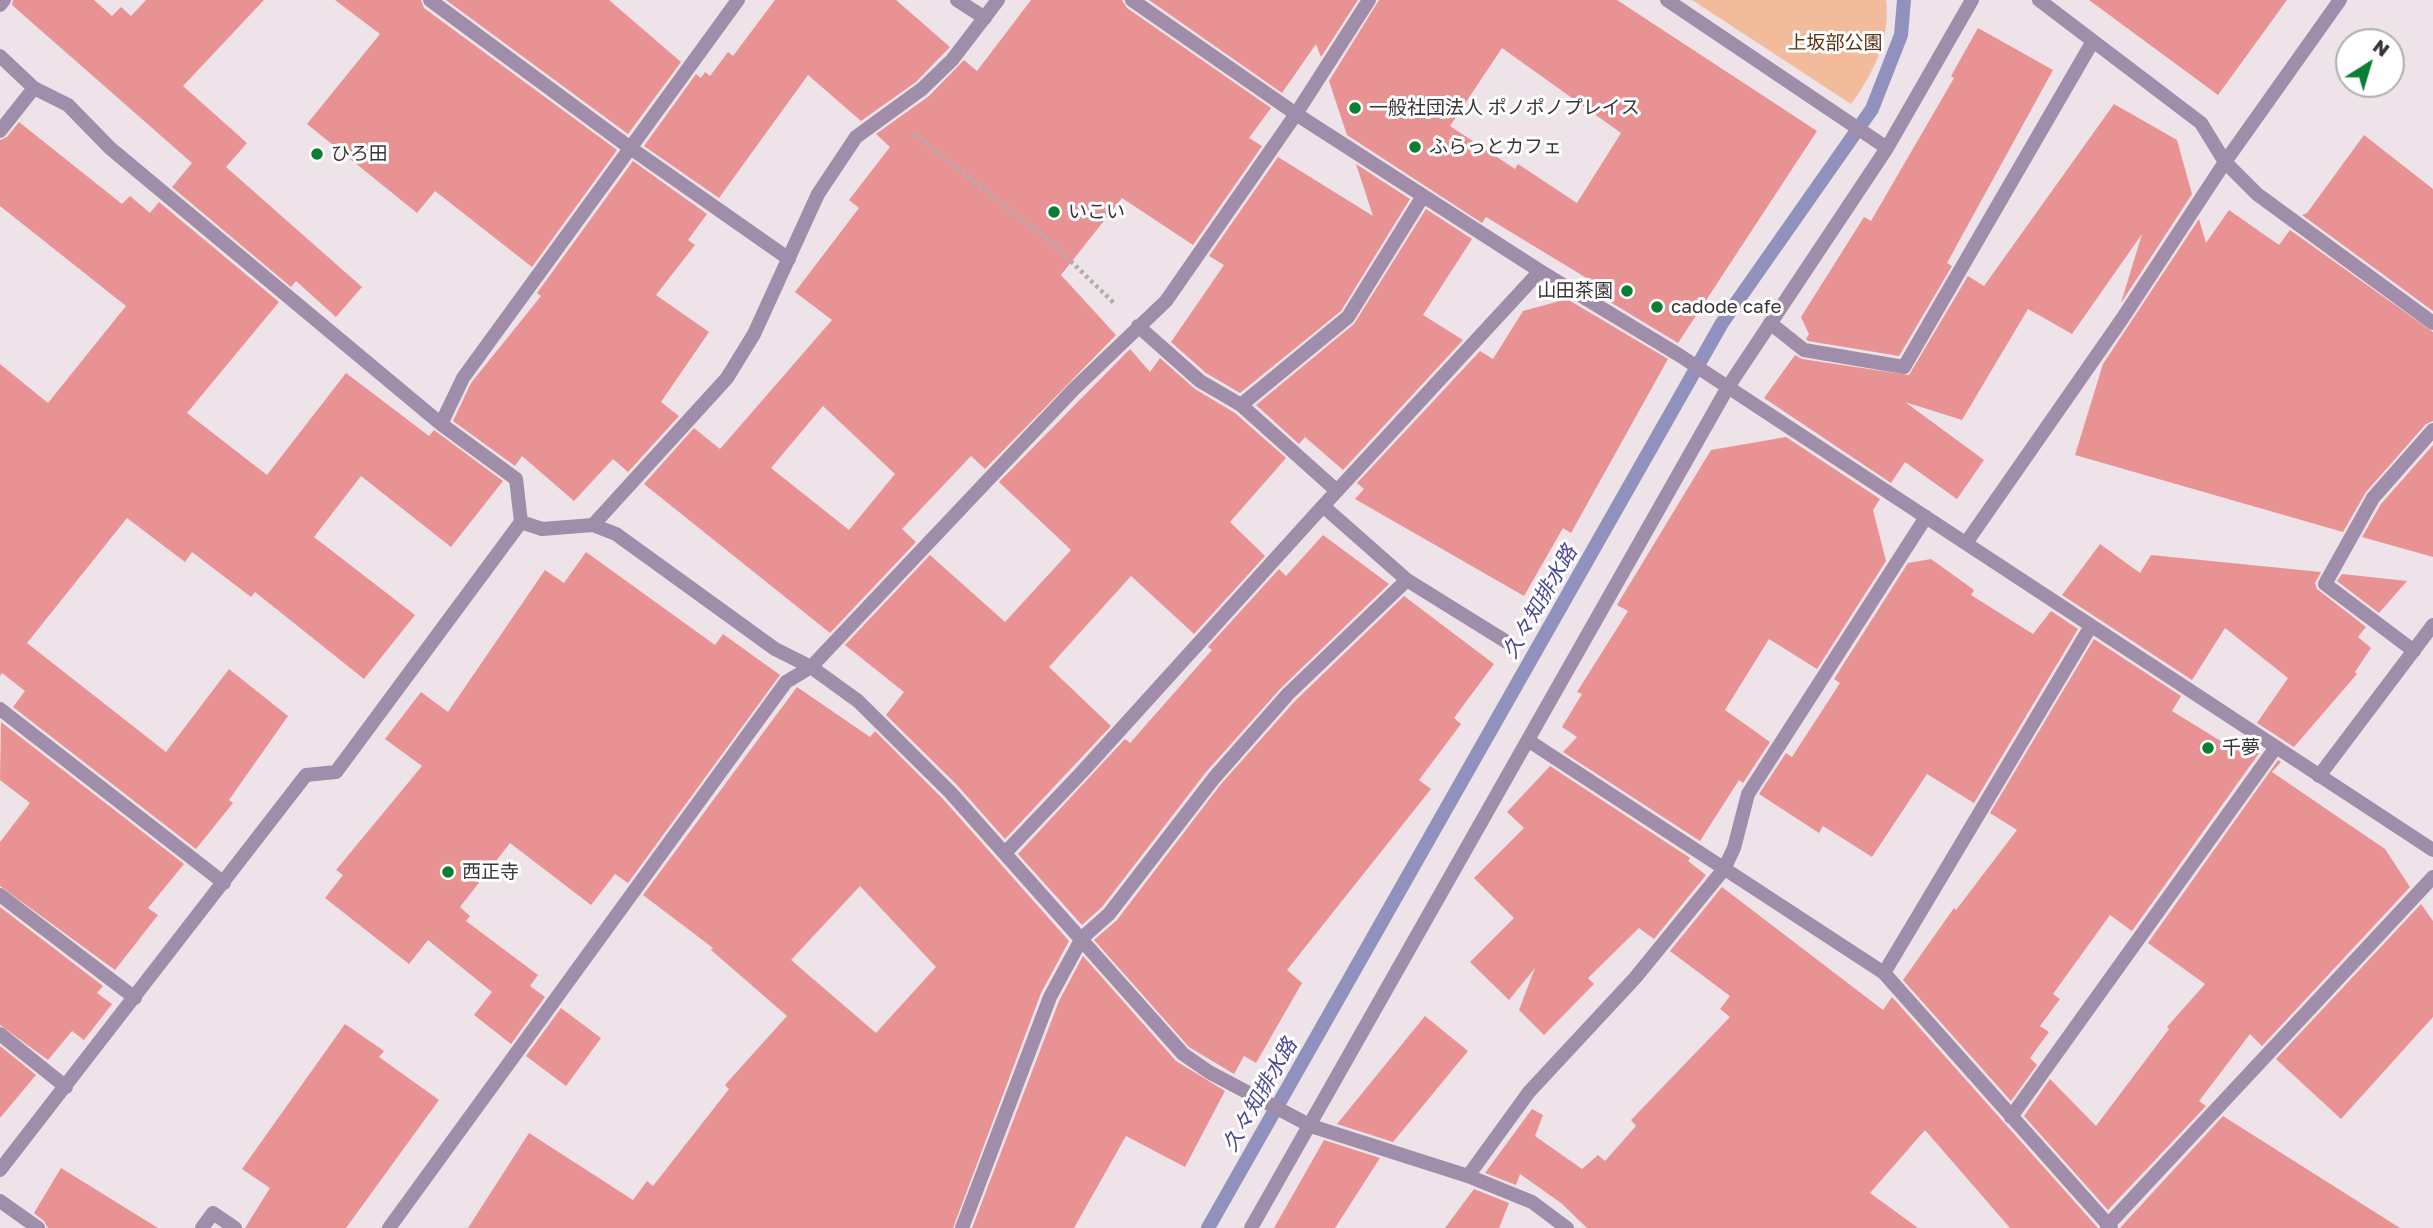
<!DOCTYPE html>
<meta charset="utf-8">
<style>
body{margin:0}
#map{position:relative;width:2433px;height:1228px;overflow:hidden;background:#eee3e8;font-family:"Golos Text",sans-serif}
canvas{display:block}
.north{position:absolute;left:2335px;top:28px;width:70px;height:70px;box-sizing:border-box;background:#fff;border:2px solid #b0aeaf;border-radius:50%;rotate:37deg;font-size:19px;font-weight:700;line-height:28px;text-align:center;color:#393437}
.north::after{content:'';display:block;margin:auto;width:24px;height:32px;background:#097e35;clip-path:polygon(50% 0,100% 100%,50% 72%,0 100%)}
</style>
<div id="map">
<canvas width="2433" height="1228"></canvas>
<div class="north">N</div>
</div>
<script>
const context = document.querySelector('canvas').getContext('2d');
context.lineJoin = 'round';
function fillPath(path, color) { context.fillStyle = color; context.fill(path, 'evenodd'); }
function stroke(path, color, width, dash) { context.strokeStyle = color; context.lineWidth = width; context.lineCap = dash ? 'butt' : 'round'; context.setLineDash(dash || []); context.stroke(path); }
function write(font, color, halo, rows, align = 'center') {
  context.font = font + ' "Golos Text","Noto Sans JP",sans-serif'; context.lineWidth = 6; context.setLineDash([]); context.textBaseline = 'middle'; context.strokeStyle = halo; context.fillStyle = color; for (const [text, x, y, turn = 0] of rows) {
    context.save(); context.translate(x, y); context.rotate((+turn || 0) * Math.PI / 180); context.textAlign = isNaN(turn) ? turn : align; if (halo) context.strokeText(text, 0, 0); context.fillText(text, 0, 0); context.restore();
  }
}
fillPath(new Path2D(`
 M1692 0H1886C1891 38 1873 74 1851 104Z`), '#f1bb9c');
stroke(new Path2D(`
 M1208 1228 1722 323 1872 109 1901 35 1904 0`), '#9091bc', 14);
fillPath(new Path2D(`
 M13 0H94L112 16 121 7 131 16 146 0H264L183 86 247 143 226 167 362 287 336 317 296 281 291 287 172 187 192 163 12 5Z
 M335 0H421L424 8 617 150 532 267 435 191 417 213 307 124 380 34Z
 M446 0H609L681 62 628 134Z
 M775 0H896L950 47 916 82 861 121 808 75 719 198 644 146 696 74 701 78 705 72 710 76 728 52 733 56Z
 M1031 0H1122L1127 8 1271 108 1249 138 1262 146 1193 245 1122 198 1061 275 1116 335 985 469 971 456 902 529 916 542 830 633 644 484 694 428 720 449 832 320 795 292 859 208 849 200 890 147 876 134 929 96 964 60 977 71ZM823 406 895 474 849 530 771 468Z
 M1149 0H1358L1321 57 1316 44 1282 93Z
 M1379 0H1617L1817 131 1678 343 1592 291 1603 288 1486 217 1482 223 1347 135 1329 81ZM1502 48 1621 133 1577 203 1518 164 1515 169 1450 126Z
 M2089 0H2287L2218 95Z
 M1978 28 2053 70 1947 263 1952 266 1899 356 1808 341 1806 339 1809 334 1801 317 1864 217 1871 221 1954 78 1951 76Z
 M2114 104 2177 140 2192 194 2121 303 2142 234 2072 334 2028 309 1962 420 1905 402 1984 460 1957 499 1905 462 1891 483 1764 398 1795 355 1802 359 1909 375 1968 276 1984 286Z
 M19 122 122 204 130 196 150 213 159 202 279 302 187 413 267 475 346 373 429 436 434 430 503 481 451 547 361 476 314 537 415 615 364 679 255 592 251 597 192 552 185 562 127 518 27 643 166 752 229 669 288 716 229 800 233 803 196 849 13 707 25 691 2 673 0 676V364L48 403 126 306 0 206V140L7 137Z
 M2364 135 2433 189V311L2302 215 2307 213Z
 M1278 157 1373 216 1356 164 1410 199 1341 311 1240 393 1206 373 1171 342 1224 265 1209 256Z
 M633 161 707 214 688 240 695 245 656 295 709 332 661 402 679 416 628 472 613 459 574 501 522 456 515 466 453 421 471 383 541 296 537 293Z
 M1426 209 1472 239 1423 315 1463 340 1343 470 1305 437 1299 444 1256 405 1354 324Z
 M2229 210 2279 245 2290 230 2433 332V421L2426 424 2366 492 2343 532 2075 455 2103 364 2199 219 2206 243Z
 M1567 299 1668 359 1571 533 1563 528 1524 596 1355 499 1364 489 1357 483 1480 351 1493 359 1523 311Z
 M1130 349 1150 372 1160 358 1195 389 1235 413 1286 458 1230 522 1265 556 1194 634 1131 576 1049 667 1111 726 1005 839 957 785 886 715 904 692 845 645 930 555 1005 622 1071 550 999 482Z
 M1786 437 1880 499 1873 510 1886 561 1817 669 1769 639 1725 710 1770 742 1743 783 1739 780 1700 841 1563 752 1577 737 1562 727 1582 694 1577 692 1628 611 1617 605 1711 450Z
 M2433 445V557L2362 537 2381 504Z
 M1323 535 1389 584 1281 688 1206 772 1102 907 1082 925 1018 854 1125 739 1130 743 1212 650 1208 647 1279 569 1286 576Z
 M2100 544 2140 573 2151 555 2321 572 2315 583 2317 589 2366 627 2358 637 2371 648 2355 672 2357 674 2294 747 2257 723 2288 678 2225 628 2192 680 2062 595Z
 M586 552 715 645 723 634 780 675 628 883 615 874 591 905 510 843 460 907 470 916 466 921 538 975 530 986 545 997 511 1044 474 1015 492 992 428 940 409 964 325 898 343 875 336 870 422 766 385 739 421 692 448 712 545 570 564 583Z
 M1931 559 1974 590 1971 595 2033 634 2051 611 2078 629 1974 803 1927 774 1872 857 1823 826 1819 833 1759 794 1786 753 1792 757 1840 683 1834 679 1908 563Z
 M2342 574 2407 581 2379 613 2337 581Z
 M1404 596 1494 664 1454 718 1461 724 1419 780 1431 789 1287 970 1302 983 1256 1063 1244 1056 1234 1074 1189 1047 1094 940 1117 920 1221 784 1295 701Z
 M2094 639 2181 696 2172 711 2237 751 2246 739 2262 749 2132 931 2110 915 2053 994 2060 999 2040 1026 2049 1032 2030 1058 2037 1065 2011 1101 1903 980 1954 908 1956 910 2017 830 1990 813Z
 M797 687 870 737 875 731 943 799 1069 941 1041 993 953 1228H468L529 1133 633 1200 647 1181 653 1186 729 1089 725 1085 787 1016 711 950 713 948 643 895ZM860 886 936 967 876 1033 791 960Z
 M1 722 184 864 148 908 158 915 115 970 0 886V842L30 803 0 780Z
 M2278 760 2281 762 2272 772 2385 849 2410 887 2262 1046 2250 1034 2199 1101 2206 1106 2108 1210 2024 1116 2050 1079 2096 1126 2169 1029 2167 1027 2205 984 2148 943Z
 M1550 766 1690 858 1688 861 1706 875 1654 939 1639 928 1588 978 1594 984 1544 1035 1519 1010 1535 968 1509 1000 1470 962 1514 918 1474 878 1524 828 1507 812Z
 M1722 887 1883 1010 1892 997 2098 1228H2010L1925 1130 1870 1193 1918 1228H1587L1561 1203 1520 1174 1516 1185 1485 1173 1532 1109 1543 1115 1535 1136 1582 1169 1598 1155 1605 1161 1636 1126 1631 1120 1730 1017 1720 1009 1730 996 1670 951Z
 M2421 904 2433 921V1017L2341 1119 2276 1059Z
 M0 907 103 986 97 993 112 1004 84 1040 72 1031 48 1060 0 1025Z
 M1083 956 1176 1061 1225 1091 1185 1167 1126 1136 1074 1228H972L1059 1001Z
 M561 1008 601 1038 566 1086 526 1056Z
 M1425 1016 1468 1051 1412 1119 1393 1142 1337 1124Z
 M345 1024 384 1051 379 1057 439 1100 346 1228H245L270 1188 242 1169Z
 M0 1046 36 1075 0 1118Z
 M2223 1116 2400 1228H2120Z
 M1324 1140 1380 1158 1335 1228H1274Z
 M61 1168 158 1228H48L44 1221 34 1213Z
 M1474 1189 1509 1203 1499 1228H1445Z`), '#e99294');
stroke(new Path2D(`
 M913 133 1052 243 1115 304`), '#b5acb0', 4.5, [3.5, 3.5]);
stroke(new Path2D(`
 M430 0 629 147 789 259
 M957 0 985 18
 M1132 0 1296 114 1540 271 1679 355 2433 850
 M1667 0 1887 148
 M2039 0 2201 123 2225 162 2257 194 2433 323
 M0 5 4 0
 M0 56 34 88 68 105 110 148 441 424 516 479 521 522 336 772 306 775 0 1170
 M0 131 34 88
 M1770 323 1804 350 1904 367 2093 41
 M1138 326 1200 381 1241 405 1337 491
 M1241 405 1348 317 1423 196
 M441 424 463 378 738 0
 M521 522 542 529 593 525 616 534 775 649 811 667 858 701 950 792 1183 1054 1209 1072 1311 1126 1468 1176 1532 1202 1567 1228
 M593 525 727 378 754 334 818 194 856 137 922 89 952 60 998 0
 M1966 543 2122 319 2225 162 2340 0
 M1407 580 1510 644
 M2414 651 2325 584 2373 498 2433 430
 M0 709 224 883
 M1529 741 1884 973 2111 1228
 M2319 776 2433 625
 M1005 853 1082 772 1323 506
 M0 895 135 998
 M1884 973 2091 626
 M0 1034 66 1087
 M2011 1117 2276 747
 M1468 1176 1529 1092 1635 978 1724 869 1734 848 1748 794 1926 517
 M0 1201 38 1228
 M2107 1226 2433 877
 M202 1228 213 1213 235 1228
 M389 1228 786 682 811 667 1074 389 1166 301 1296 114 1369 0
 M962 1228 1050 997 1082 938 1109 914 1214 778 1288 694 1407 580 1323 506 1540 271
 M1251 1228 1728 387 1887 148 1972 0`), '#9f8daa', 14);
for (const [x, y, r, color] of [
 [1355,108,7,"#097e35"],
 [1415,147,7,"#097e35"],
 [317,154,7,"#097e35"],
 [1054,212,7,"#097e35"],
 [1627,291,7,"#097e35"],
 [1657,307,7,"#097e35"],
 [2208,748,7,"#097e35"],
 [448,872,7,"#097e35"]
]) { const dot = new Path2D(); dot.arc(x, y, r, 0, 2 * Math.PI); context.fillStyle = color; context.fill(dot); stroke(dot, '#fff', 2.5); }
write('19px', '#5f300f', '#fff', [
 ["上坂部公園",1835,43]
]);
write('19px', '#393437', '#fff', [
 ["一般社団法人 ポノポノプレイス",1369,108],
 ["ふらっとカフェ",1429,147],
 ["ひろ田",331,154],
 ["いこい",1068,212],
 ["山田茶園",1613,291,"right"],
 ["cadode cafe",1671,307],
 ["千夢",2222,748],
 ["西正寺",462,872]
], 'left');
write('italic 21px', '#49469c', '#fff', [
 ["久々知排水路",1540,602,-60],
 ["久々知排水路",1260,1095,-60]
]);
</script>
